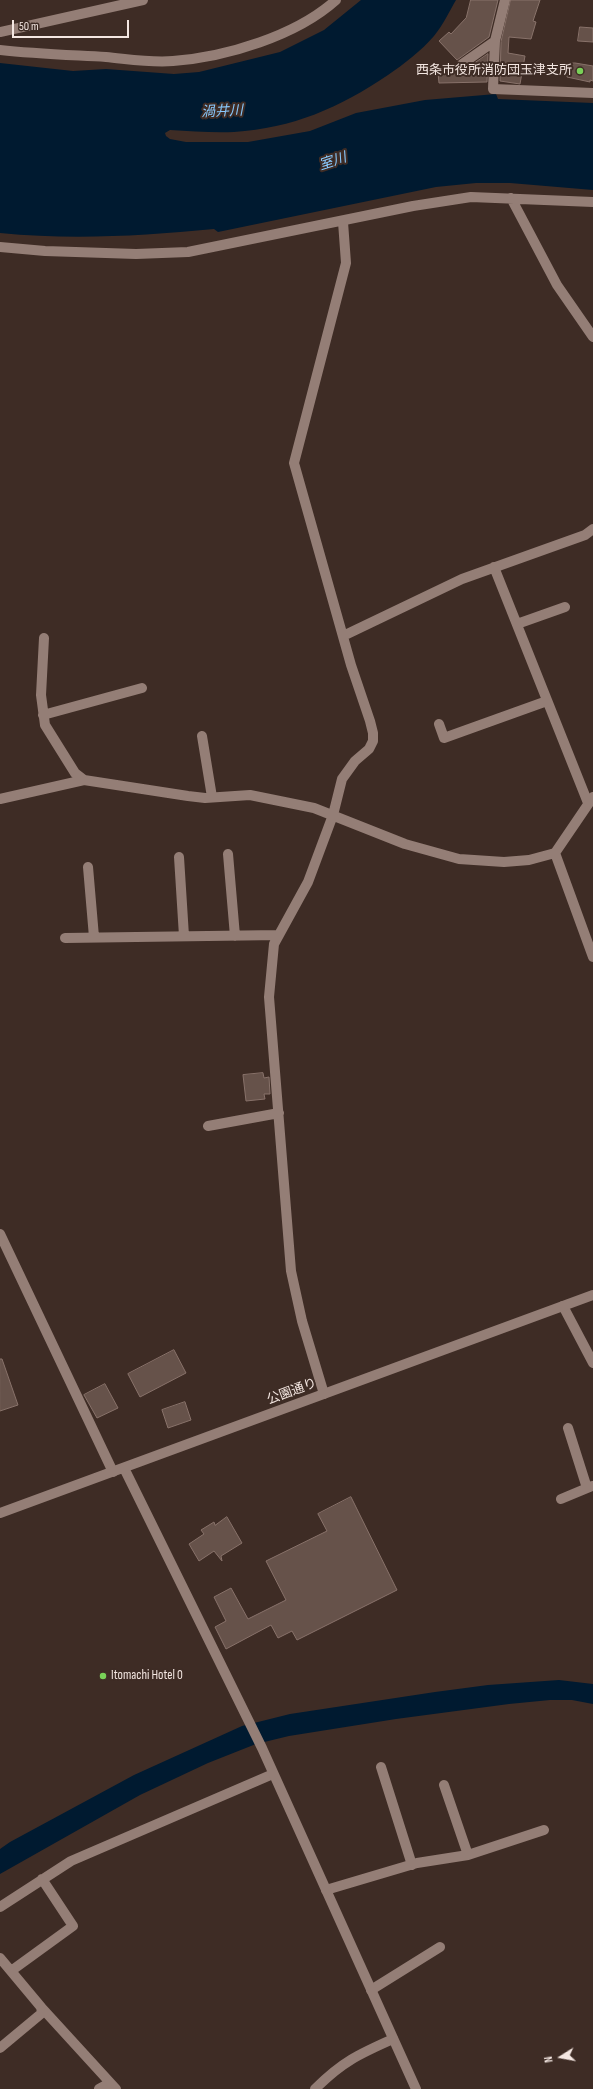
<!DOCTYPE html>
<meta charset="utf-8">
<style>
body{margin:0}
#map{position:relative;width:593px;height:2089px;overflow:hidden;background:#3e2c25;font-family:"Sofia Sans Condensed",sans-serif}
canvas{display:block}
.north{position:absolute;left:541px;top:2037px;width:40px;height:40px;-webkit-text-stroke:3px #3e2c25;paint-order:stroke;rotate:259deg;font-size:11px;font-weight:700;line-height:16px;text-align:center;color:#f4e7e2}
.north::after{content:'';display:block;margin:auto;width:14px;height:18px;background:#f4e7e2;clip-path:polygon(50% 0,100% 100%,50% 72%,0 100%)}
.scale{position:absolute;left:12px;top:20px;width:117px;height:18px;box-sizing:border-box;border:2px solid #f4e7e2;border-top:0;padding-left:5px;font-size:12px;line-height:14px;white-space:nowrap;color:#f4e7e2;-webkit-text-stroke:3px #3e2c25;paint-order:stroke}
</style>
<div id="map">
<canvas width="593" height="2089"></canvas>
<div class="north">N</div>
<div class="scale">50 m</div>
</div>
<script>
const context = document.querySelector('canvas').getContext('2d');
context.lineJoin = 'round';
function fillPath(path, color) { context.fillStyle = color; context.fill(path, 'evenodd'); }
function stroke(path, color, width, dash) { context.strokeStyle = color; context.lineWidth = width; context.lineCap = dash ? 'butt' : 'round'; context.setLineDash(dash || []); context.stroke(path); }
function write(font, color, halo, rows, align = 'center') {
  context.font = font + ' "Sofia Sans Condensed","Noto Sans JP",sans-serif'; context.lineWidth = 4; context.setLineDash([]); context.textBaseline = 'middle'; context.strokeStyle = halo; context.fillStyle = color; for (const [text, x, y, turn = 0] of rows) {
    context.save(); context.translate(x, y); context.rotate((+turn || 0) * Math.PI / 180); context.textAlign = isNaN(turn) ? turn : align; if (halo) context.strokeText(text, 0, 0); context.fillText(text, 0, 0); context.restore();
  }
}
fillPath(new Path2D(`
 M361 0H456C449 12 443 25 434 36 421 51 404 64 388 75 339 108 293 128 234 132 212 133 191 131 170 130L165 133 166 136 170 139 186 142H248L310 131 356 113 425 100 496 94 498 99 593 103V190L510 183H476L436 187 218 232 214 229C143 236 71 240 0 233V63L73 71 106 69 174 74 199 72 280 52 324 30Z
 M559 1680 593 1684V1704L572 1700H550L509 1704 396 1719 289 1736 256 1744 208 1763 140 1795 0 1874V1849L10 1842 134 1775 242 1726 290 1714 435 1692 488 1685Z`), '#001a30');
const building = new Path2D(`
 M471 0H498L489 37 457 60 439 41 449 32 451 34 466 18Z
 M511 0H540L533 21 536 22 531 39 509 37 508 53 525 56 520 84 500 81 501 42Z
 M580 27 593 28V42L578 41Z
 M488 54 487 82 439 83 438 73 467 71 465 70Z
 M575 63 593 66V81L590 80V82L567 77 568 64Z
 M263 1073 264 1078 269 1077 270 1094H264L265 1099 246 1101 243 1075Z
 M174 1350 186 1373 140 1397 128 1374Z
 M0 1359H2L18 1405 0 1411Z
 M105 1384 118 1408 97 1418 84 1395Z
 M185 1402 191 1420 168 1428 162 1410Z
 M351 1497 397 1590 297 1640 292 1631 278 1638 271 1625 226 1649 215 1627 226 1621 214 1597 231 1588 248 1619 286 1600 266 1561 327 1531 318 1514Z
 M227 1517 242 1543 221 1556 222 1561 214 1551 199 1561 189 1544 204 1534 201 1530 214 1522 215 1525Z`);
fillPath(building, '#66524a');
stroke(building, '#88726a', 1);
stroke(new Path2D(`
 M505 0 495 41 493 89 593 93
 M0 32 143 0
 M0 50C35 54 71 55 106 57 128 59 151 63 173 61 226 57 296 36 336 0
 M462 64 495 41
 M511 198 557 285 593 337
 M0 247 45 251 136 254 188 252 413 206 471 197 593 202
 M494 567 588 803
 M517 624 565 607
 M343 636 462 579 585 535 593 529
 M44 638 41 695 45 725 75 773 84 780
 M43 715 142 688
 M439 724 444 738 547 701
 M202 736 212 797
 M0 799 84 780 188 796 205 798 250 795 314 808 405 844 459 859 504 862 529 860 555 853 593 797
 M555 853 593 957
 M228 854 235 936
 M179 857 184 936
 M88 867 94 937
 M65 938 279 935
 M208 1126 279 1113
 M0 1234 113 1472
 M563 1306 593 1363
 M324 1394 302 1321 291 1271 269 997 274 944 308 882 333 815 342 779 355 761 369 749 373 741V733L370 721 351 665 294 463 346 263 343 222
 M568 1428 587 1488
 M561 1499 592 1486
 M381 1767 412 1865
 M444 1785 468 1855
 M326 1890 417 1863 468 1855 544 1830
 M0 1907 71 1861 273 1774
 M0 1958 41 2007 42 2013 0 2048
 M11 1971 73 1926 42 1879
 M371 1990 440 1947
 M41 2007 116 2089
 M99 2089 110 2083
 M315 2089C342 2062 359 2054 393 2039`), '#947e76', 10);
stroke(new Path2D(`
 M124 1468 262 1748 416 2089
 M0 1513 593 1295`), '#947e76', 10);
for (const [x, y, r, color] of [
 [580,71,4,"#79d158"],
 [103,1676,4,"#79d158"]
]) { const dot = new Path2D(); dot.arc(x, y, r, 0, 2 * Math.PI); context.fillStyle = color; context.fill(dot); stroke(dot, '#3e2c25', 1.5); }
write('13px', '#f4e7e2', '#3e2c25', [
 ["西条市役所消防団玉津支所",572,71],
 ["Itomachi Hotel 0",111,1676,"left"]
], 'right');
write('13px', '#f4e7e2', '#3e2c25', [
 ["公園通り",292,1392,-20]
]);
write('italic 14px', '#89c9fd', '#3e2c25', [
 ["渦井川",222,112,-3],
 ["室川",333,162,-18]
]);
</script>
